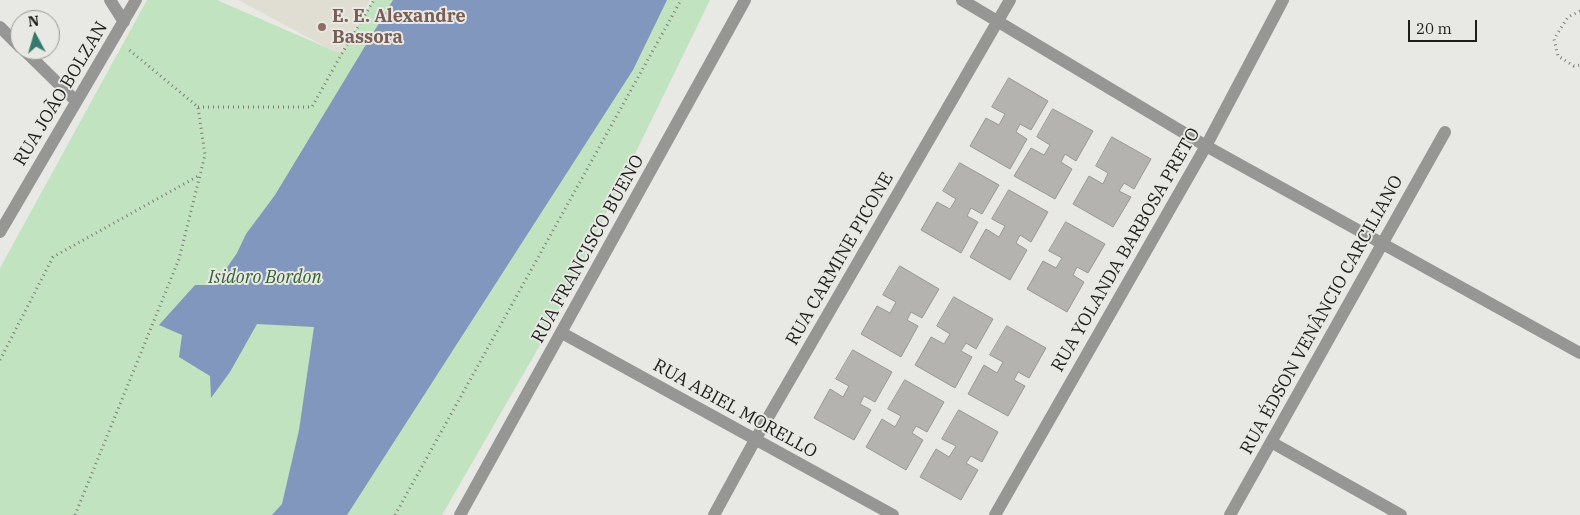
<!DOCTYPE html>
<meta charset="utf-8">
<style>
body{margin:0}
#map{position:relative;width:1580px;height:515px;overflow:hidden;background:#e8e8e4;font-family:"IBM Plex Serif",serif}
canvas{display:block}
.north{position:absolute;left:10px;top:10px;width:50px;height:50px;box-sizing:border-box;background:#e8e8e4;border:1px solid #979794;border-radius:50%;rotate:354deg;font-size:14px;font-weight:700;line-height:20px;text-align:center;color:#1d1d1b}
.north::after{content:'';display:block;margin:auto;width:18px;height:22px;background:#35796c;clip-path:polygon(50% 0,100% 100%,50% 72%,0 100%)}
.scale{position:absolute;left:1408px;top:20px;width:69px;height:22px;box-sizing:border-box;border:2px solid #1d1d1b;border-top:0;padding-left:6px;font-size:15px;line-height:18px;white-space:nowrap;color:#1d1d1b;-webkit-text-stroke:4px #e8e8e4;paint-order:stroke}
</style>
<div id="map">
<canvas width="1580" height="515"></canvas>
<div class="north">N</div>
<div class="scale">20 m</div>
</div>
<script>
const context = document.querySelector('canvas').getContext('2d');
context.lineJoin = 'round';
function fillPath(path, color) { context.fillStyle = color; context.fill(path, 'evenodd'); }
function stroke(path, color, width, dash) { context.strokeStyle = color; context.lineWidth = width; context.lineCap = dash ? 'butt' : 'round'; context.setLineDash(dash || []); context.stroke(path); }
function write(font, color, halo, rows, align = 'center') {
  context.font = font + ' "IBM Plex Serif",serif'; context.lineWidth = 4; context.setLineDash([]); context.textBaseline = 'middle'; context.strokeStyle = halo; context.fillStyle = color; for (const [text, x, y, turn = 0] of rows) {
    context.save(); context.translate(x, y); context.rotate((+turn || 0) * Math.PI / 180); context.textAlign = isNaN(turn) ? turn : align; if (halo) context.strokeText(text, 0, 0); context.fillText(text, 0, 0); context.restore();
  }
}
fillPath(new Path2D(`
 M238 0H370L341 55Z`), '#e0ded3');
fillPath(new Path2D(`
 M147 0H217L341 54 373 0H710L551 326 442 515H0V268Z`), '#c1e3bf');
fillPath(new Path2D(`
 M393 0H667L633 70 347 515H272L282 504 299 430 314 327 257 324 230 372 211 398 210 376 179 357 182 335 159 325 195 285H215L237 253 246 234 275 195Z`), '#8297bd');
const building = new Path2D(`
 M1009 78 1048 101 1031 130 1020 124 1016 132 1027 139 1010 169 970 146 986 118 999 125 1005 114 992 107Z
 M1053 109 1093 131 1076 161 1065 154 1061 162 1072 169 1055 199 1014 176 1031 148 1044 155 1050 145 1037 137Z
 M1112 137 1151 159 1134 189 1124 183 1119 191 1131 197 1113 227 1073 204 1089 176 1103 184 1108 173 1096 166Z
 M960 163 999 185 982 214 971 208 967 216 978 222 961 253 921 230 937 202 950 209 956 199 943 191Z
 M1009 190 1048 212 1031 242 1020 235 1016 243 1027 250 1010 280 970 257 986 229 999 237 1005 226 992 219Z
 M1066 222 1105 244 1088 273 1077 267 1073 275 1084 282 1067 312 1027 289 1043 261 1056 268 1062 258 1049 251Z
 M900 266 939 289 922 318 911 312 907 320 918 326 901 357 861 334 877 306 890 313 896 302 883 295Z
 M954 297 993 319 976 349 966 343 961 351 972 357 955 388 915 365 931 337 944 344 950 334 937 326Z
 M1007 326 1046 348 1029 378 1018 372 1014 380 1025 386 1008 416 968 394 984 365 997 373 1003 362 990 355Z
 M853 350 892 372 875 402 864 396 860 404 871 410 854 440 814 418 830 389 843 397 849 386 836 379Z
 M905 380 944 402 927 432 916 426 912 433 923 440 906 470 866 447 882 419 895 427 901 416 888 409Z
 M959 410 998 432 982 462 971 456 966 463 978 470 961 500 920 477 936 449 949 457 956 446 942 439Z`);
fillPath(building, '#b4b3af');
stroke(building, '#989894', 1);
stroke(new Path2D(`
 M1580 11 1568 17 1554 39 1558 56 1574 66 1580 65
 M198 107H312L341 55 374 0
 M0 360 53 257 200 175
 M75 515 179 259 205 155 198 107 128 49
 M395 515 681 0`), '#7b7b78', 3, [1, 4]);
stroke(new Path2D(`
 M110 0 124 22
 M962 0 1206 146 1580 353
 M0 27 20 47
 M24 50 76 101
 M0 232 136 0
 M562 333 893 515
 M1271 442 1401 515
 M460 515 745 0
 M714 515 755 440 1010 0
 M995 515 1206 146 1283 0
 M1230 515 1445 132`), '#969795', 12);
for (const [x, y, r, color] of [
 [322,27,5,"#8d6e63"]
]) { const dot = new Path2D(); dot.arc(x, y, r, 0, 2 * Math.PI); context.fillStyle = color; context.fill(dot); stroke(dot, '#e8e8e4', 2); }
write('bold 18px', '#785e54', '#e8e8e4', [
 ["E. E. Alexandre",332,17],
 ["Bassora",332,38]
], 'left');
write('18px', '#1d1d1b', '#e8e8e4', [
 ["RUA JOÃO BOLZAN",61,94,-59],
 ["RUA FRANCISCO BUENO",588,249,-61],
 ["RUA YOLANDA BARBOSA PRETO",1126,250,-60],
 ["RUA CARMINE PICONE",840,259,-60],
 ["RUA ÉDSON VENÂNCIO CARCILIANO",1322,315,-61],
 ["RUA ABIEL MORELLO",735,409,29]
]);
write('italic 18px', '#336233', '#e8e8e4', [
 ["Isidoro Bordon",265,278]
]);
</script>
